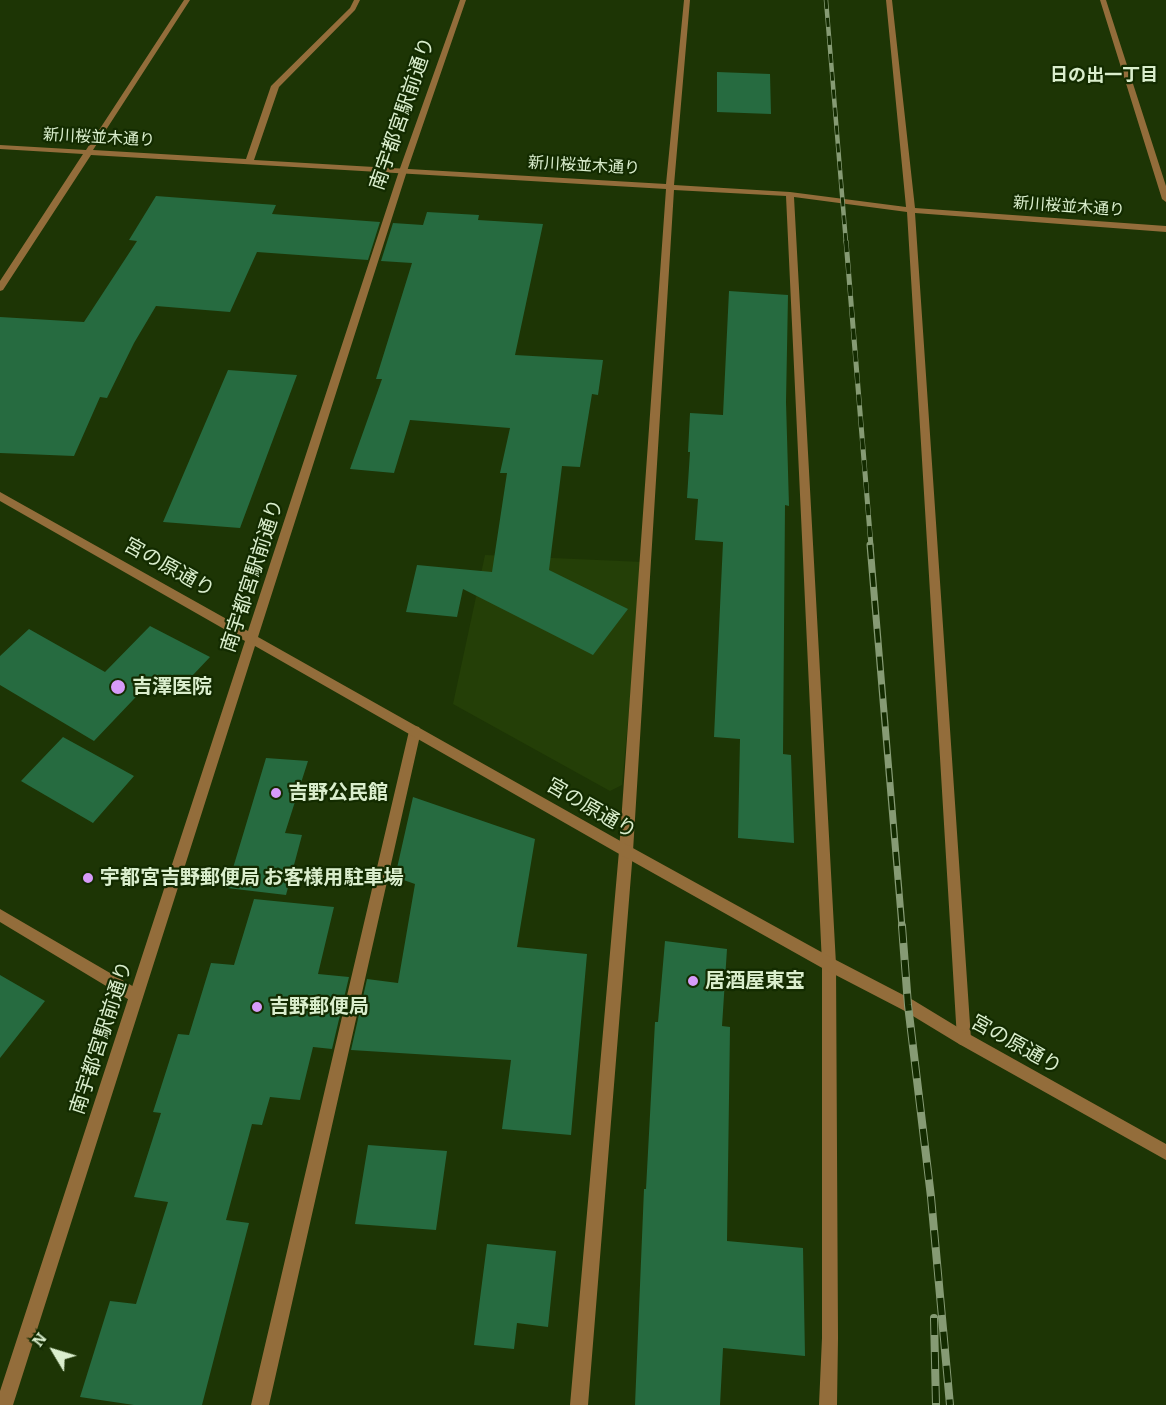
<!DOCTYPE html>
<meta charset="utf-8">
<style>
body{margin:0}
#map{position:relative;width:1166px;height:1405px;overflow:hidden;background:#1d3505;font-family:Bitter,serif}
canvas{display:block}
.north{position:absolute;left:24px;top:1321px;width:60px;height:60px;-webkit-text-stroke:4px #132b00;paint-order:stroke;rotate:308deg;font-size:16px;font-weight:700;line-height:24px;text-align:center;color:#daeecd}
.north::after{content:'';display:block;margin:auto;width:21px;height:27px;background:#daeecd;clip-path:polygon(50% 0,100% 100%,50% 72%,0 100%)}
</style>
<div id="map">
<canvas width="1166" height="1405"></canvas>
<div class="north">N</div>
</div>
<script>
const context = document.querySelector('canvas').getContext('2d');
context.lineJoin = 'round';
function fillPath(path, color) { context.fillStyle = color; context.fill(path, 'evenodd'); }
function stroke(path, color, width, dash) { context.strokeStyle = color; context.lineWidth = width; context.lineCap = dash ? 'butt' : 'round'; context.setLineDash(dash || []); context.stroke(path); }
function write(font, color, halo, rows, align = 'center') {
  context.font = font + ' Bitter,"Noto Sans JP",serif'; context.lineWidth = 4.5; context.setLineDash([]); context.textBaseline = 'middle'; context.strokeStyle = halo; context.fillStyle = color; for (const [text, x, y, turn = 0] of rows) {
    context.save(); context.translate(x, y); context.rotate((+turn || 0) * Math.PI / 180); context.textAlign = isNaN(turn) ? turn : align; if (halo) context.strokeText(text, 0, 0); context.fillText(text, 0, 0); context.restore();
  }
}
fillPath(new Path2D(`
 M485 555 643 562 622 785 610 791 453 704Z`), '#243f07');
fillPath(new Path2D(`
 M717 72 770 74 771 114 717 112Z
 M156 196 276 205 272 214 380 222 368 260 257 252 230 312 156 306 134 343 107 398 100 397 74 456 0 453V317L84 322 137 241 129 240Z
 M427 212 479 215 478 220 543 224 515 355 603 360 598 395 592 394 580 467 562 466 549 570 628 609 593 655 463 589 457 617 406 612 417 565 492 572 507 473H500L510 428 410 420 394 473 350 469 382 379H376L412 263 381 261 393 223 423 225Z
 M729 291 788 295 786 402 789 506 785 505 783 754 791 755 794 843 738 838 740 739 714 737 723 542 695 540 698 499 687 498 690 452H688L690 413 723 415Z
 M228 370 297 375 240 528 163 522Z
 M150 626 210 657 176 693 152 680 94 741 0 685V656L29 629 105 672Z
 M63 737 134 776 93 823 21 781Z
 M266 758 308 761 285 833 302 835 286 895 227 888Z
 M413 797 535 839 517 947 587 954 571 1135 502 1129 511 1060 351 1050 367 979 398 983 415 884 395 877Z
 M254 899 334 907 318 974 349 977 332 1049 313 1047 300 1100 270 1097 262 1125 252 1124 226 1220 249 1223 202 1405H134L80 1397 110 1301 136 1304 168 1202 134 1197 161 1113 153 1112 178 1034 189 1035 211 963 234 965Z
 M665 941 727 949 722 1026 730 1027 727 1241 803 1248 805 1356 723 1348 720 1405H635L644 1189H646L655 1022H658Z
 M0 975 45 1001 0 1058Z
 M368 1145 447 1151 436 1230 355 1224Z
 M487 1244 556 1251 548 1327 517 1323 514 1349 474 1345Z`), '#266b40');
fillPath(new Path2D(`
 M184 0H190L93 150 246 159 271 86 350 8 354 0H360L355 10 279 87 254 160 666 184 684 0H690L674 185 790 192 906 207 886 0H892L915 208 1166 226V232L915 213 971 1039 969 1044 964 1046 959 1044 957 1039 907 212 794 197 836 964 838 1338 837 1405H819L822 1338V964L786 196 674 190 633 851 588 1405H570L619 851 666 189 91 155 3 290 0 291V281L83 154 0 149V145L86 150Z
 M1100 0H1106L1166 186V202L1162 199Z
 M415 726 419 727 421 731 269 1405H251L409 731 411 727Z
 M0 909 141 991 143 996 141 1001 136 1003 131 1001 0 922Z`), '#936d3b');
fillPath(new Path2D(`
 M460 0H466L407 171 258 637 631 847 834 959 913 1000 969 1034 1166 1144V1160L959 1044 903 1010 824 969 621 855 255 646 13 1405H0V1391L245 641 0 501V492L248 631 399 171Z`), '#936d3b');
const railFar3 = new Path2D(`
 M826 0 846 243`);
const railFar2 = new Path2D(`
 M846 241 871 546`);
const railFar1 = new Path2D(`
 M870 545 902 927`);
const rail = new Path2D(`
 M902 926 908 1005 931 1197 950 1405
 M934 1318 936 1405`);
stroke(railFar3, '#869b74', 4.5);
stroke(railFar2, '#869b74', 5);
stroke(railFar1, '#869b74', 7);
stroke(rail, '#869b74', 8);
stroke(railFar3, '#132b00', 3, [9]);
stroke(railFar2, '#132b00', 4, [11]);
stroke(railFar1, '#132b00', 4.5, [14]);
stroke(rail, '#132b00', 6, [17]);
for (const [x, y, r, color] of [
 [118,687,8,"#d79bf9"],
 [276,793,6,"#d79bf9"],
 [88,878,6,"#d79bf9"],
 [693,981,6,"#d79bf9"],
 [257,1007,6,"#d79bf9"]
]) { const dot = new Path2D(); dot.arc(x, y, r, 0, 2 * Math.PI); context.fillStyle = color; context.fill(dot); stroke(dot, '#132b00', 2); }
write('16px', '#daeecd', '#132b00', [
 ["新川桜並木通り",99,138,3],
 ["新川桜並木通り",584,166,3],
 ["新川桜並木通り",1069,207,4]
]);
write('bold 18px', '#daeecd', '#132b00', [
 ["日の出一丁目",1104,76]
]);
write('20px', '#daeecd', '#132b00', [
 ["南宇都宮駅前通り",403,114,-71],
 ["宮の原通り",169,568,29],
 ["南宇都宮駅前通り",253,576,-72],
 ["宮の原通り",591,809,30],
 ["南宇都宮駅前通り",102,1038,-72],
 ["宮の原通り",1016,1045,29]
]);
write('bold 20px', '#daeecd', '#132b00', [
 ["吉澤医院",132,687],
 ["吉野公民館",288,793],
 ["宇都宮吉野郵便局 お客様用駐車場",100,878],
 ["居酒屋東宝",705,981],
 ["吉野郵便局",269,1007]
], 'left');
</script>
